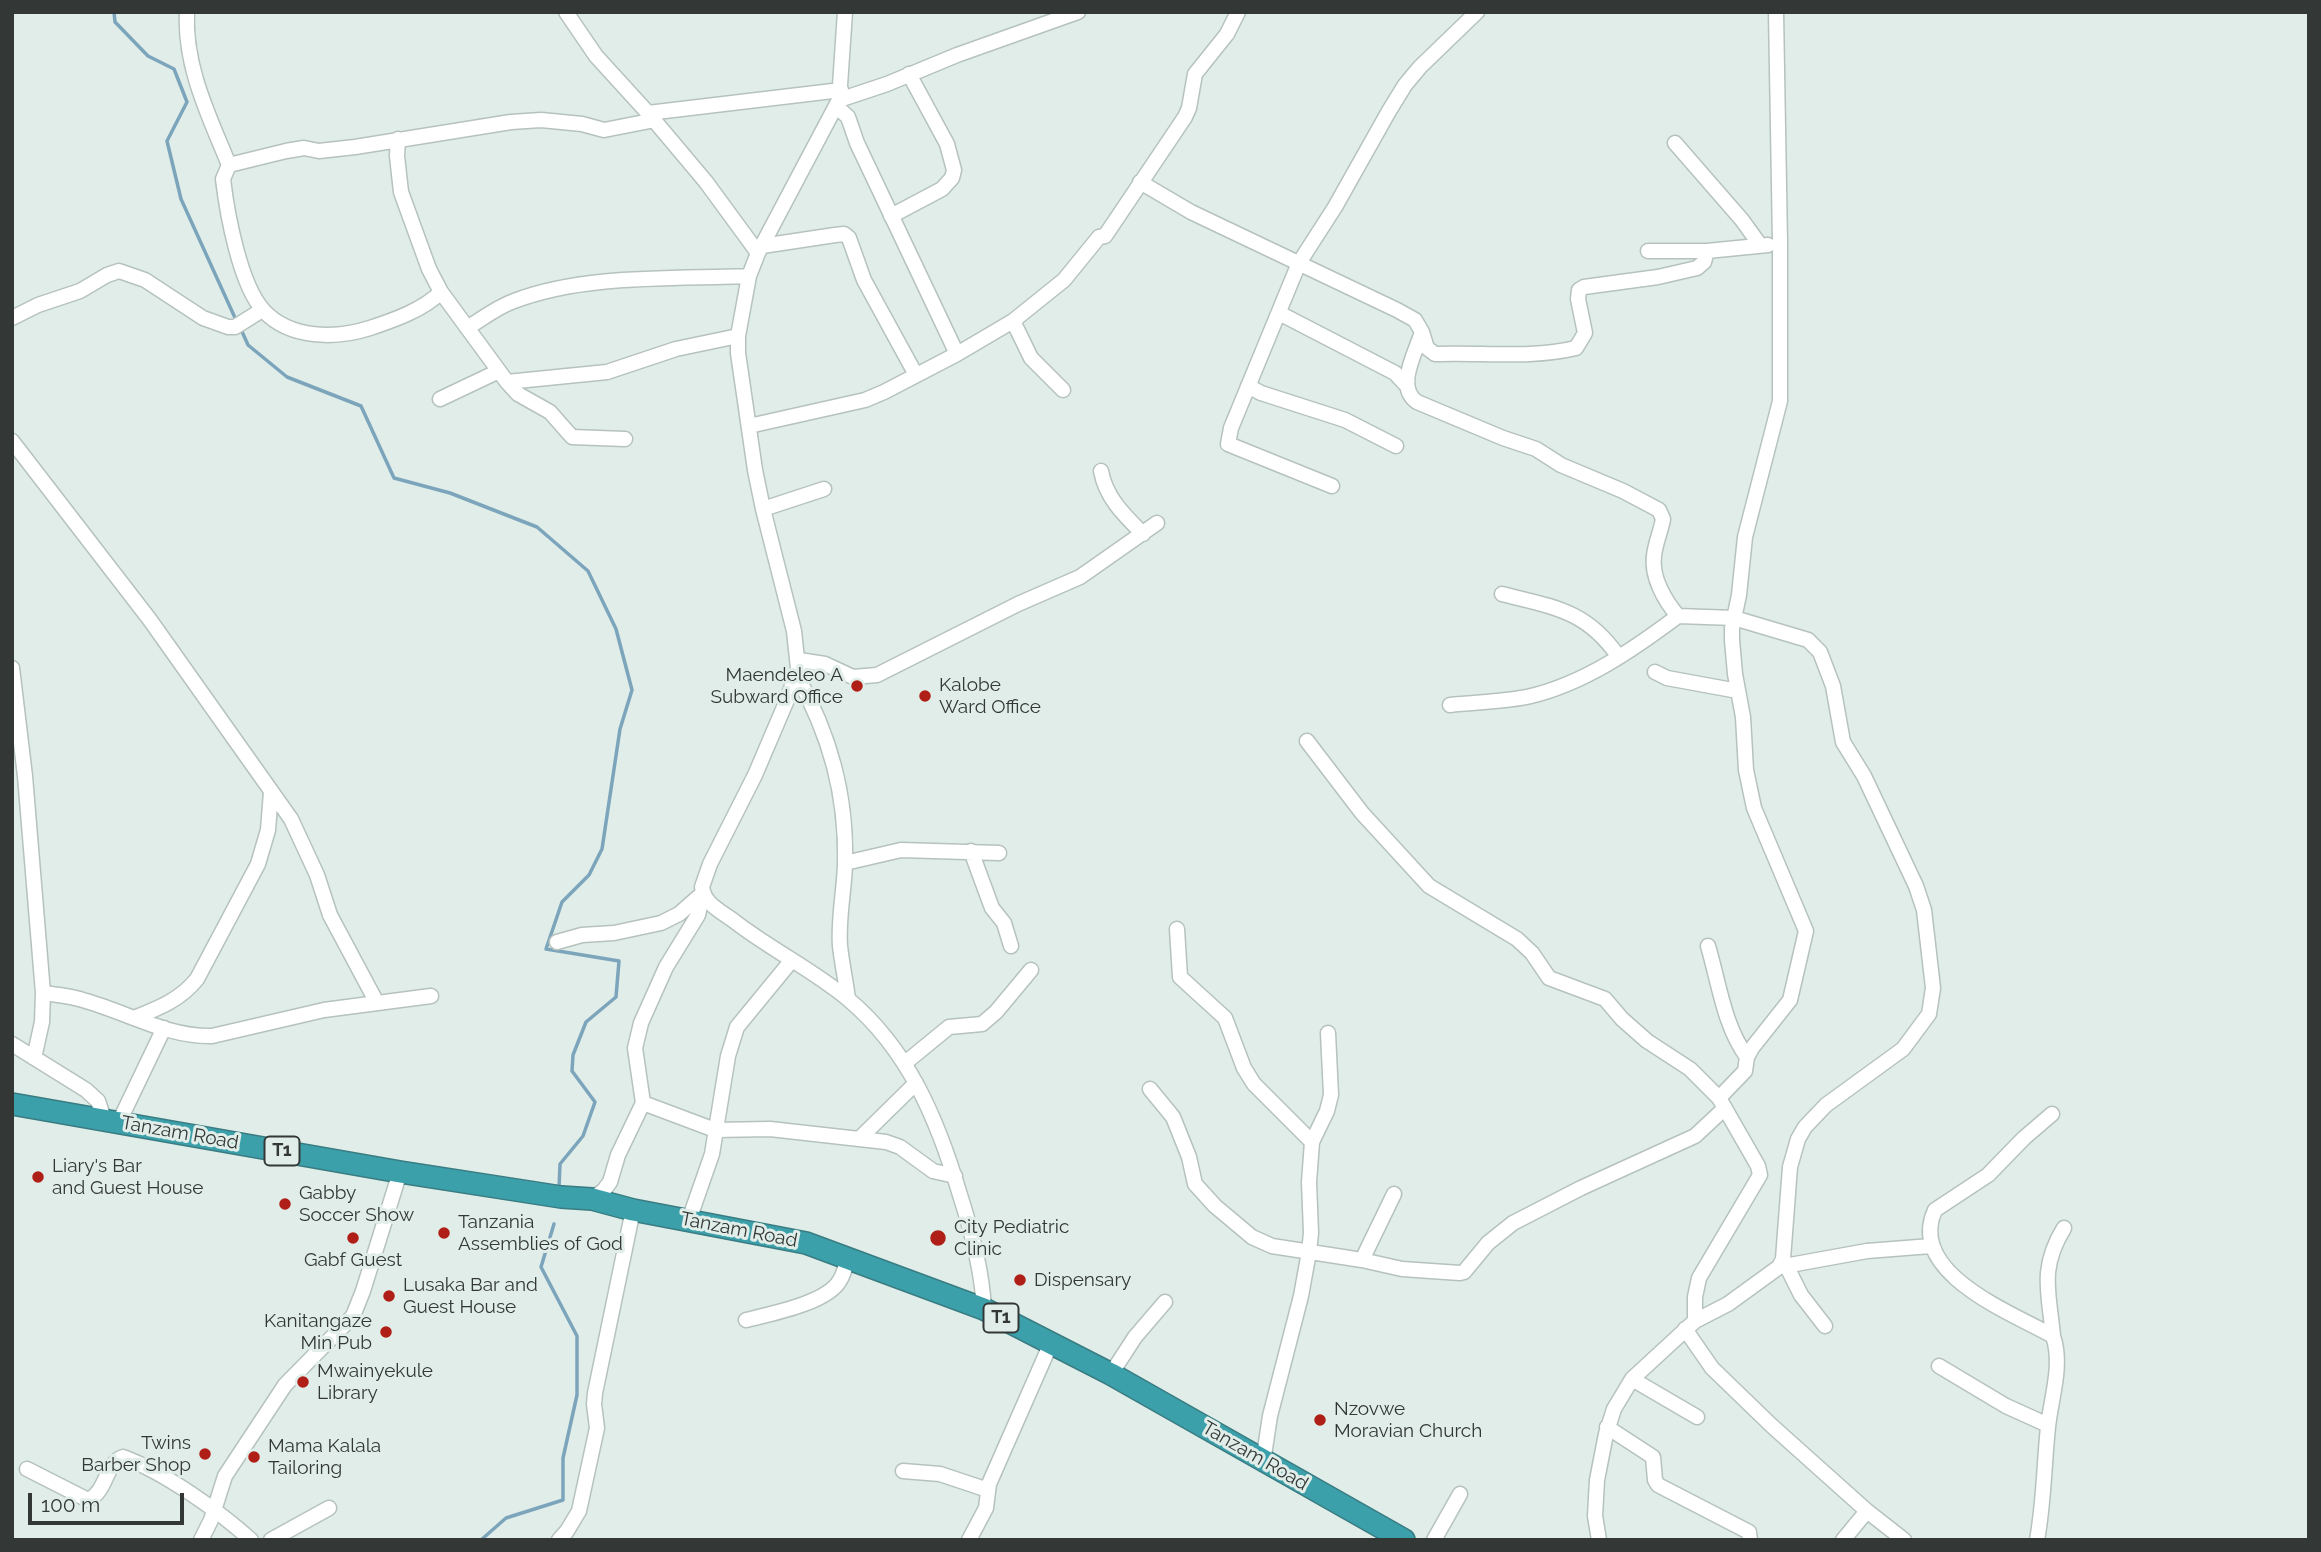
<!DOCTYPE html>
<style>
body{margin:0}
#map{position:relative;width:2321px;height:1552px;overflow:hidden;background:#e0ede9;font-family:Raleway,sans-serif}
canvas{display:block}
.frame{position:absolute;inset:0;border:14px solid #333837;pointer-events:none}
.scale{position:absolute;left:28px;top:1493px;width:156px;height:32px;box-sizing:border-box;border:4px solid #333837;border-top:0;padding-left:9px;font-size:21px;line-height:24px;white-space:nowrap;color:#333837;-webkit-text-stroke:5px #e0ede9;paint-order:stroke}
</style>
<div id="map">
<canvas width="2321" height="1552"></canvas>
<div class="frame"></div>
<div class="scale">100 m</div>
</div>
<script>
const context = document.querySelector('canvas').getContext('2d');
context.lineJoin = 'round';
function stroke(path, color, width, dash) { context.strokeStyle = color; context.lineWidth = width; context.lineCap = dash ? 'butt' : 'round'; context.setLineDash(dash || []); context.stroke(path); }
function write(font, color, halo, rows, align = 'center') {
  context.font = font + ' Raleway,sans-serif'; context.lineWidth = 6; context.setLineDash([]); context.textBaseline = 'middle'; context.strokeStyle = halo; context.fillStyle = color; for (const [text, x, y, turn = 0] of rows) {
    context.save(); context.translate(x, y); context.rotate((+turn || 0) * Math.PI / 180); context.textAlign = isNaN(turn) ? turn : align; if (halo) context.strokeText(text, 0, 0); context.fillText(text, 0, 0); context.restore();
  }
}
stroke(new Path2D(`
 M114 12 115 22 148 56 174 69 187 102 167 141 181 199 236 320
 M240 327 248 345 287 377 361 406 394 478 450 493 537 527 588 571 616 629 632 690 620 729 602 849 589 875 562 902 546 949 619 961 616 997 586 1022 573 1055 572 1071 595 1102 583 1136 560 1164 559 1188
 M481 1540 506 1518 563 1500V1458L577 1395V1336L541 1267 554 1224`), '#7ca5bc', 3.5);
const minor = new Path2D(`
 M187 12C184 66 209 116 229 165
 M566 12 596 56 648 113 706 182 758 253
 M845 12 839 100 758 253 749 276 738 336V353L755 470 763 509 794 631 798 668 787 700 755 775 710 864 702 887C703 892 705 898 709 902 715 909 726 915 734 921 770 949 813 970 848 999 909 1050 938 1121 960 1195 972 1232 982 1270 984 1309
 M839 100 887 84 957 55 1078 12
 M837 107 848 117 857 143 957 354
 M648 113 841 90
 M398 139 397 156 401 192 429 269 441 292 507 382 518 394 550 412 572 437 625 439
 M1675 143 1742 220 1760 245
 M1140 182 1191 212 1397 310 1415 320 1422 332C1416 352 1395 387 1417 402L1503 438 1536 449 1561 465 1623 491 1659 510 1663 519C1661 531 1655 544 1654 556 1651 577 1665 601 1678 616L1734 618 1808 640 1820 652 1833 686 1843 742 1864 776 1916 886 1924 910 1933 988 1929 1014 1903 1049 1826 1105 1805 1127 1798 1139 1790 1167 1783 1259 1779 1267 1728 1304 1695 1321 1632 1379 1614 1409 1606 1434 1597 1480 1595 1516 1599 1540
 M891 216 942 189 952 178 954 170 947 144 909 74
 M762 246 835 235 844 234 849 238 864 280 916 375
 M1648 251H1707L1768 245
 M441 292C423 310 394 320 370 328 336 339 290 339 264 311 240 286 227 213 223 179L229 165 286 151 304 148 319 151 355 147 511 122 541 120 582 124 604 130 655 120
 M1279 313 1395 373 1407 386
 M12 318 38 305 80 291 107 275 119 271 145 280 203 318 228 327H235L262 310
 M1013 321 1031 358 1063 390
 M467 328C482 319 497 307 514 301 584 274 674 279 749 276
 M1422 332 1427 348 1435 354C1482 352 1530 359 1576 348L1585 333 1578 299 1579 290 1584 287 1658 277 1697 268 1704 262 1707 251
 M507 382 607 372 676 349 738 336
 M1248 386 1261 393 1345 420 1396 446
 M440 399 499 371
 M749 426 865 400 884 392 957 354 1013 321 1064 280 1099 237 1105 236 1185 117 1189 108 1195 74 1227 34 1238 12
 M12 441 150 620 291 819 317 875 330 915 377 1003
 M1101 471C1106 498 1124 515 1143 534
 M1332 486 1228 444 1231 428 1299 263 1335 207 1389 111 1405 85 1420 67 1477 12
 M763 509 824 489
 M1502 594C1553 607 1586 610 1618 656
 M799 660 825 664 853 677 877 675 1018 604 1080 577 1157 523
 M12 668 25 776 43 993 42 1022 34 1058
 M1655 672 1667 678 1738 691
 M796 674C830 735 847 795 845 865 844 892 838 919 840 946 842 964 846 982 848 999
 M1450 705C1476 702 1505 702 1531 696 1585 683 1634 649 1678 616
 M1307 741 1362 813 1429 886 1517 939 1532 953 1549 978 1605 999 1622 1019 1647 1041 1690 1069 1719 1098 1758 1166 1760 1175 1699 1278 1695 1297V1321
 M971 851 992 908 1004 923 1011 946
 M845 863 901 850 999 853
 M1177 929 1180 977 1225 1018 1244 1068 1254 1084 1312 1142
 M557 942 582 935 614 933 661 923 679 914 703 893
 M1708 946C1719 983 1724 1026 1747 1057
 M43 993C58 995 72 996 86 1001 128 1013 168 1037 212 1036L324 1010 431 996
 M134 1018C159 1008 180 1000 197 979L258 864 268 830 271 792
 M12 1044 86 1090 98 1101 104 1119
 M905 1063 949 1027 982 1024 996 1012 1031 970
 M1150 1089 1173 1117 1189 1157 1195 1184 1215 1206 1252 1237 1272 1246 1362 1260 1402 1269 1460 1273 1464 1272 1488 1243 1513 1223 1581 1188 1695 1136 1725 1108
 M1719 1098 1745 1071 1747 1057 1752 1048 1790 1000 1806 931 1754 808 1746 770 1743 717 1735 674 1732 640V628L1739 595 1745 537 1780 401V243L1776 12
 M643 1103 715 1130 770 1129 886 1142 900 1147 933 1171 955 1176
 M119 1122 164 1028
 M859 1139 916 1083
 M592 1199 604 1190 610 1182 618 1155 643 1103 635 1048 641 1023 666 967 698 915 703 893
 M689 1220 712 1154 728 1056 737 1027 792 960
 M1362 1260 1394 1194
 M1786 1265 1801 1295 1825 1326
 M1779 1267 1867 1251 1931 1246
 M746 1320C770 1314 828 1303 840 1280 844 1274 845 1266 848 1259
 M1685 1329 1712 1368 1772 1426 1867 1511 1904 1540
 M2053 1336C2049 1292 2039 1269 2064 1228
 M1939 1366 2006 1406 2048 1425
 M1111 1374 1135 1337 1165 1302
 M1632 1379 1697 1417
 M1607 1427 1653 1457 1655 1480 1658 1485 1749 1532 1750 1540
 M1263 1462 1270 1416 1301 1296 1309 1252 1311 1233 1309 1182 1312 1142 1327 1111 1331 1095 1328 1033
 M27 1469 88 1500C107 1492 105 1463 123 1457 164 1472 219 1511 251 1540
 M903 1471 940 1474 988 1490
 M201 1540 211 1520 225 1476 285 1385 353 1316 363 1291 400 1172
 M271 1540 329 1508
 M559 1540 567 1531 579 1511 597 1428 594 1404 595 1393 633 1210
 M969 1540 986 1508 989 1484 1051 1343
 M1434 1540 1460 1494
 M1843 1540 1867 1511
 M2037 1540C2044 1502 2044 1465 2048 1427 2051 1398 2063 1365 2053 1336 2012 1313 1906 1273 1935 1210L1988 1175 2024 1138 2052 1114`);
const highway = new Path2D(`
 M12 1104 400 1172 561 1197 592 1199 633 1210 806 1243 984 1309 1111 1374 1404 1540`);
stroke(minor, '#b6c2be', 17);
stroke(highway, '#397c82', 24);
stroke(minor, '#fff', 14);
stroke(highway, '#3ca0aa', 21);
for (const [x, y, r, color] of [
 [857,686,7,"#af1f17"],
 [925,696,7,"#af1f17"],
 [38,1177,7,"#af1f17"],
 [285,1204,7,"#af1f17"],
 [444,1233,7,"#af1f17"],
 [353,1238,7,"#af1f17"],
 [938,1238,9,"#af1f17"],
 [1020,1280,7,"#af1f17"],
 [389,1296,7,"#af1f17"],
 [386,1332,7,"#af1f17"],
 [303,1382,7,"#af1f17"],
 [1320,1420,7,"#af1f17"],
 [205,1454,7,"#af1f17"],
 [254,1457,7,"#af1f17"]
]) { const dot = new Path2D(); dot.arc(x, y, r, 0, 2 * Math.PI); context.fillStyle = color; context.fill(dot); stroke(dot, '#e0ede9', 2.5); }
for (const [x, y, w] of [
 [282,1151,35],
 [1001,1318,35]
]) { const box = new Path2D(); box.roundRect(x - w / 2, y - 14.5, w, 29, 5); context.fillStyle = '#e0ede9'; context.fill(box); stroke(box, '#333837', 2); }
write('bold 18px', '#333837', null, [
 ["T1",282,1151],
 ["T1",1001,1318]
]);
write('19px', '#333837', '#e0ede9', [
 ["Maendeleo A",843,675,"right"],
 ["Subward Office",843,697,"right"],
 ["Kalobe",939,685],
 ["Ward Office",939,707],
 ["Liary's Bar",52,1166],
 ["and Guest House",52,1188],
 ["Gabby",299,1193],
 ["Soccer Show",299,1215],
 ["Tanzania",458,1222],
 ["Assemblies of God",458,1244],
 ["City Pediatric",954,1227],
 ["Clinic",954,1249],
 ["Gabf Guest",353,1260,"center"],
 ["Dispensary",1034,1280],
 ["Lusaka Bar and",403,1285],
 ["Guest House",403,1307],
 ["Kanitangaze",372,1321,"right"],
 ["Min Pub",372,1343,"right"],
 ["Mwainyekule",317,1371],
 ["Library",317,1393],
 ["Nzovwe",1334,1409],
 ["Moravian Church",1334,1431],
 ["Twins",191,1443,"right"],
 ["Barber Shop",191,1465,"right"],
 ["Mama Kalala",268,1446],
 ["Tailoring",268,1468]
], 'left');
write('19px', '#333837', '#e0ede9', [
 ["Tanzam Road",180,1133,10],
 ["Tanzam Road",739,1230,11],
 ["Tanzam Road",1255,1456,30]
]);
</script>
